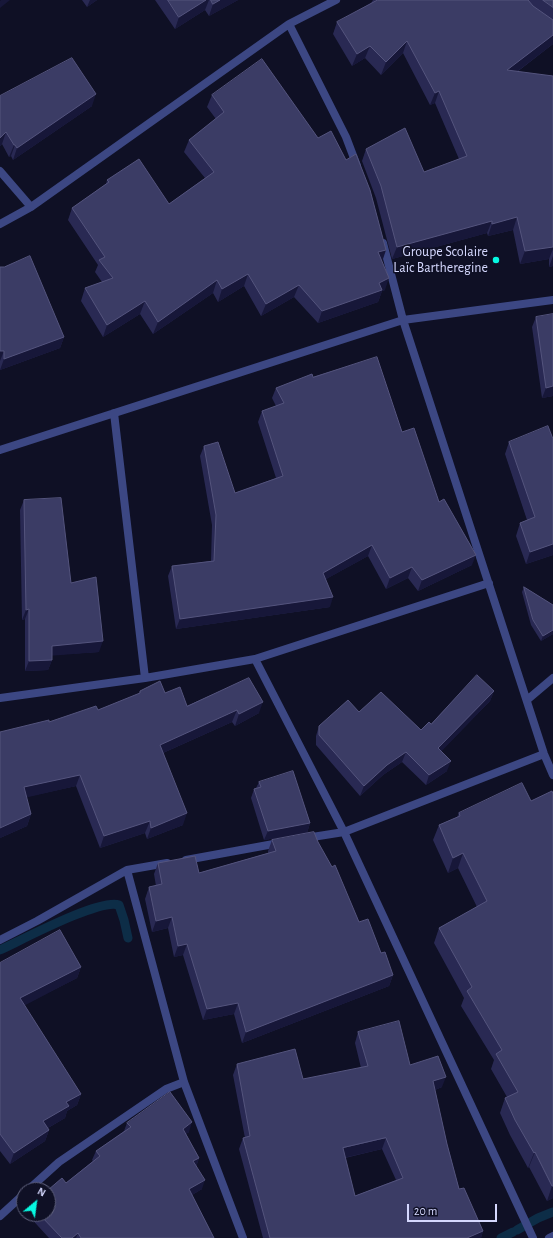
<!DOCTYPE html>
<meta charset="utf-8">
<style>
body{margin:0}
#map{position:relative;width:553px;height:1238px;overflow:hidden;background:#0f1025;font-family:"Alegreya Sans",sans-serif}
canvas{display:block}
.north{position:absolute;left:16px;top:1182px;width:40px;height:40px;box-sizing:border-box;background:#0f1025;border:1px solid #5e607c;border-radius:50%;rotate:29deg;font-size:11px;font-weight:700;line-height:16px;text-align:center;color:#d5d8fe}
.north::after{content:'';display:block;margin:auto;width:14px;height:18px;background:#06f9e2;clip-path:polygon(50% 0,100% 100%,50% 72%,0 100%)}
.scale{position:absolute;left:407px;top:1204px;width:90px;height:18px;box-sizing:border-box;border:2px solid #d5d8fe;border-top:0;padding-left:5px;font-size:12px;line-height:14px;white-space:nowrap;color:#d5d8fe;-webkit-text-stroke:3px #0f1025;paint-order:stroke}
</style>
<div id="map">
<canvas width="553" height="1238"></canvas>
<div class="north">N</div>
<div class="scale">20 m</div>
</div>
<script>
const context = document.querySelector('canvas').getContext('2d');
context.lineJoin = 'round';
function stroke(path, color, width, dash) { context.strokeStyle = color; context.lineWidth = width; context.lineCap = dash ? 'butt' : 'round'; context.setLineDash(dash || []); context.stroke(path); }
function fillPath(path, color) { context.fillStyle = color; context.fill(path, 'evenodd'); }
function write(font, color, halo, rows, align = 'center') {
  context.font = font + ' "Alegreya Sans",sans-serif'; context.lineWidth = 3; context.setLineDash([]); context.textBaseline = 'middle'; context.strokeStyle = halo; context.fillStyle = color; for (const [text, x, y, turn = 0] of rows) {
    context.save(); context.translate(x, y); context.rotate((+turn || 0) * Math.PI / 180); context.textAlign = isNaN(turn) ? turn : align; if (halo) context.strokeText(text, 0, 0); context.fillText(text, 0, 0); context.restore();
  }
}
stroke(new Path2D(`
 M0 950C20 941 100 898 119 905L124 920 128 938
 M517 1230 538 1218 553 1212
 M501 1238 513 1232`), '#0d2d47', 9);
stroke(new Path2D(`
 M289 24 346 137 357 166
 M0 171 31 207
 M0 224 31 207 289 24 336 0
 M383 243 403 320 544 754 553 775
 M114 413 145 678
 M0 450 403 320 553 300
 M255 659 344 832 533 1238
 M0 698 145 678 255 659 489 583
 M527 700 553 678
 M306 838 344 832 544 754
 M186 860 279 843
 M127 870 184 1082 243 1238
 M0 940 37 921 127 870 167 863
 M28 1190 59 1162 166 1089 184 1082
 M0 1216 24 1194
 M549 1238 553 1236`), '#3c4783', 8);
fillPath(new Path2D(`
 M82 0H97L87 7Z
 M155 0H238L209 16 205 10 175 29Z
 M373 0H553V44L517 72 553 76V266L549 267V259L520 264 513 230 488 236 487 233 392 259 376 198 362 161 366 149 424 172 459 159 435 103 430 105 403 53 381 75 365 58 352 66 333 34 337 22 371 3Z
 M212 95 382 262 385 290 382 291 378 302 318 323 294 297 261 316 244 286 218 302 213 293 153 334 140 314 103 337 81 301 85 288 102 282 95 272 98 265 68 220 72 208 106 184 107 180 169 204 205 178 184 152 189 140 216 119 207 107Z
 M0 96 92 106 13 160 11 156 9 157 2 144 0 146Z
 M0 267 64 337 60 348 0 370Z
 M536 317 553 396 542 398 532 327Z
 M313 377 402 432 472 565 418 591 408 578 386 589 368 556 326 579 330 607 176 629 168 576 172 566 211 561 212 525 200 456 204 446 235 493 276 478 258 422 262 411 276 406 272 398 276 388Z
 M553 439V555L526 564 516 536 520 523 527 520 505 454 509 442Z
 M24 500 71 583 99 652 52 655V660L48 670 25 671V619L22 620 20 510Z
 M524 587 553 605V634L541 641 531 625 522 592Z
 M249 678 259 713 235 726 232 722 163 753 183 825 147 839 145 833 100 848 76 786 26 797 31 814 27 826 0 838 49 722 98 710 139 694 140 691 165 693 187 706Z
 M494 691 490 701 441 751 447 771 426 785 402 762 383 775 360 796 316 745V736L319 726 359 712 421 730 431 724Z
 M259 782 310 823 307 833 264 840 251 798 254 789 256 788Z
 M553 794V1198L547 1201 529 1167 528 1168 510 1135 500 1113 505 1098 507 1097 491 1069 494 1060 461 1006 464 998 434 943 439 928 477 907 458 868 448 873 433 840 439 825 457 817 459 813 531 801Z
 M272 840 318 842 359 922 381 953 393 975 389 986 242 1043 234 1014 203 1020 183 955 174 957 168 928 152 932 145 899 149 887 156 886 154 874 158 863 199 873 268 853V851Z
 M0 963 81 967 77 978 24 1005 81 1094 77 1105 67 1111 65 1118 48 1128 49 1130 45 1141 10 1164 0 1151Z
 M358 1032 410 1065 442 1087 435 1090 447 1144 459 1189 483 1231 481 1238H263L239 1149 243 1138H245L233 1075 237 1064 303 1079 361 1068 355 1043ZM382 1149 396 1180 355 1196 345 1158Z
 M127 1123 189 1132 186 1134 199 1158 196 1167 202 1189 192 1195 214 1238H49L27 1214H48L66 1183 93 1161 92 1160 96 1151 124 1131Z`), '#292953');
fillPath(new Path2D(`
 M1 0H10L0 8V1Z
 M90 0H97L87 7Z
 M206 0H209L205 10 175 29 179 17Z
 M220 0H238L209 16 213 4Z
 M553 35V44L502 83 507 70Z
 M407 41 403 53 381 75 386 62Z
 M370 46 365 58 352 66 357 54Z
 M439 91 435 103 430 105 435 93Z
 M96 94 92 106 13 160 17 148Z
 M6 132 2 144 0 146V138Z
 M14 145H15L11 156 9 157Z
 M517 217 513 230 488 236 492 224Z
 M492 221 487 233 392 259 397 247Z
 M553 247V249L549 259 520 264 525 251Z
 M386 250 382 262 378 252Z
 M553 256V266L549 267Z
 M248 274 244 286 218 302 222 289Z
 M389 278 385 290 382 291 378 302 318 323 322 311Z
 M217 280 213 293 153 334 158 322Z
 M299 285 294 297 261 316 266 304Z
 M145 301 140 314 103 337 107 325Z
 M64 337 60 348 0 370 4 359Z
 M0 351H4L0 361Z
 M553 386V396L542 398 546 388Z
 M553 544V555L526 564 530 552Z
 M372 545 368 556 319 583 323 573Z
 M476 555 472 565 418 591 422 580Z
 M412 567 408 578 386 589 390 578Z
 M333 597 330 607 176 629 180 619Z
 M29 609 25 619 22 620 26 610Z
 M553 630V634L541 641 543 636Z
 M103 641 99 652 48 656 52 646Z
 M52 660 48 670 25 671 29 661Z
 M494 691 490 701 435 758 438 748Z
 M263 702 259 713 235 726 239 714Z
 M237 710 232 722 156 756 160 745Z
 M406 752 402 762 383 775 360 796 364 786 387 765Z
 M451 761 447 771 426 785 429 775Z
 M80 775 76 786 20 799 24 787Z
 M187 813 183 825 147 839 151 828Z
 M31 814 27 826 0 838V828Z
 M150 821 145 833 100 848 104 836Z
 M310 823 307 833 264 840 268 831Z
 M463 853 458 868 448 873 453 858Z
 M172 917 168 928 152 932 156 921Z
 M187 944 183 955 174 957 178 946Z
 M81 967 77 978 16 1010 20 998Z
 M393 975 389 986 242 1043 246 1032Z
 M238 1003 234 1014 203 1020 207 1009Z
 M446 1077 442 1087 430 1092 433 1081Z
 M81 1094 77 1105 67 1111 65 1118 39 1133 43 1121 66 1102Z
 M192 1122 189 1132 180 1138 183 1129Z
 M49 1130 45 1141 10 1164 14 1153Z
 M386 1138 382 1149 339 1159 343 1148Z
 M535 1152 529 1167 528 1168 534 1153Z
 M199 1158 196 1167 193 1161Z
 M205 1180 202 1189 185 1199 189 1189Z
 M552 1186H553V1198L547 1201Z
 M483 1231 481 1238H467Z
 M78 1233 76 1238H72Z`), '#171739');
const building = new Path2D(`
 M168 0H206L179 17Z
 M211 0H220L213 4Z
 M378 0H528L533 6 553 20V35L507 70 553 76V247L525 251 517 217 492 224V221L397 247 381 186 366 149 405 128 424 172 467 156 439 91 435 93 407 41 386 62 370 46 357 54 337 22Z
 M543 0H553V7Z
 M72 58 96 94 17 148 15 145H14L6 132 0 138V96Z
 M262 59 318 138 331 131 346 160 356 154 370 190 386 250 378 252 389 278 379 283 382 290 322 311 299 285 266 304 248 274 222 289 217 280 158 322 145 301 107 325 85 288 113 278 99 260 105 257 72 208 109 182 107 180 139 159 169 204 214 172 189 140 224 112 212 95Z
 M30 256 64 337 4 359V351H0V267H4Z
 M553 314V386L546 388 536 317Z
 M377 357 402 432 414 428 439 502 444 499 476 555 422 580 412 567 390 578 372 545 323 573 333 597 180 619 172 566 214 561 216 515 204 446 218 442 235 493 283 476 262 411 284 403 276 388 312 374 313 377Z
 M548 426 553 439V544L530 552 520 523 535 517 509 442Z
 M61 498 71 583 96 577 103 641 52 646V660L29 661V609L26 610 24 500Z
 M524 587 553 605V630L543 636 533 620Z
 M477 675 494 691 438 748 451 761 429 775 406 752 387 765 364 786 319 735V726L348 700 359 712 381 692 421 730 429 722 431 724Z
 M249 678 263 702 239 714 237 710 160 745 187 813 151 828 150 821 104 836 80 775 24 787 31 814 0 828V732L49 720V722L96 706 98 710 140 693V691L160 681 165 693 180 687 187 706Z
 M293 771 310 823 268 831 254 789 261 787 259 782Z
 M522 783 531 801 552 791 553 794V1186H552L535 1152 534 1153 515 1120 505 1098 518 1092 496 1054 502 1050 467 991 472 987 439 928 487 901 463 853 453 858 439 825 460 816 459 813Z
 M314 832 318 842 332 867 335 865 359 922 368 919 381 953 385 952 393 975 246 1032 238 1003 207 1009 187 944 178 946 172 917 156 921 149 887 162 884 158 863 195 856 199 873 276 851 272 840Z
 M60 930 81 967 20 998 81 1094 66 1102 69 1106 43 1121 49 1130 14 1153 0 1134V963Z
 M399 1021 410 1065 438 1056 446 1077 433 1081 447 1144 459 1189 464 1188 483 1231 467 1238H270L243 1138 250 1136 237 1064 295 1049 303 1079 368 1066 358 1032ZM386 1138 403 1178 355 1196 343 1148Z
 M170 1092 192 1122 183 1129 199 1158 193 1161 205 1180 189 1189 214 1238H81L78 1233 72 1238H62L39 1214H48V1190L62 1178 66 1183 100 1156 96 1151 131 1127 127 1123Z`);
fillPath(building, '#3b3c65');
stroke(building, '#54547d', 1);
for (const [x, y, r, color] of [
 [496,260,4,"#06f9e2"]
]) { const dot = new Path2D(); dot.arc(x, y, r, 0, 2 * Math.PI); context.fillStyle = color; context.fill(dot); stroke(dot, '#0f1025', 1.5); }
write('14px', '#d5d8fe', '#0f1025', [
 ["Groupe Scolaire",488,252],
 ["Laïc Bartheregine",488,268]
], 'right');
</script>
